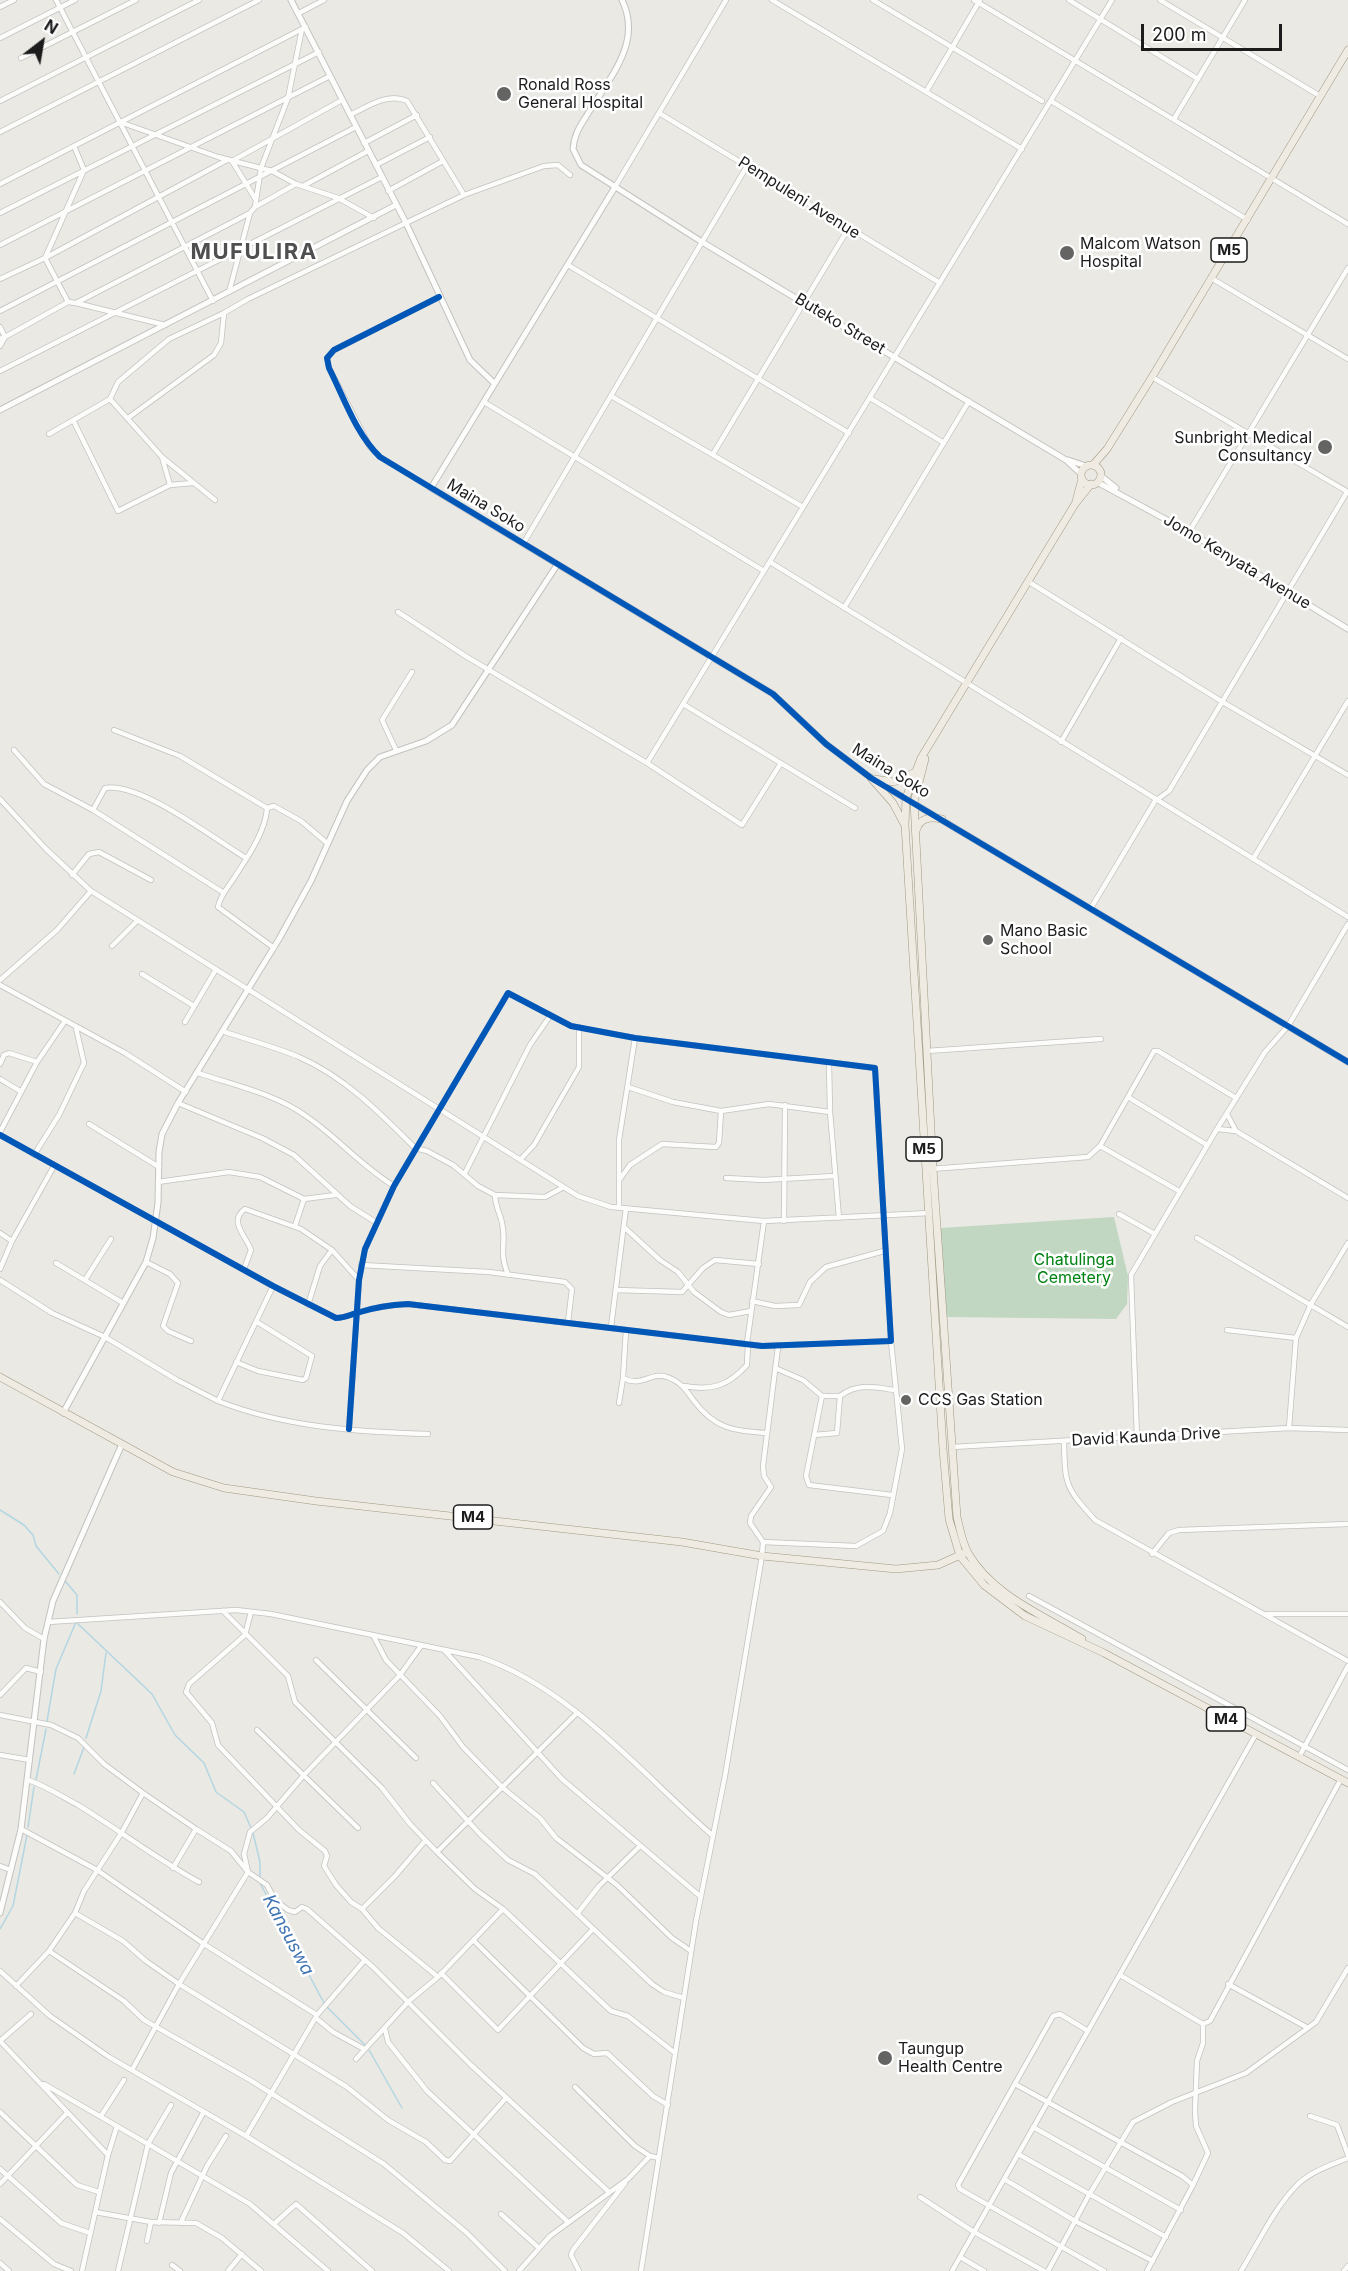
<!DOCTYPE html>
<style>
body{margin:0}
#map{position:relative;width:1348px;height:2271px;overflow:hidden;background:#eae9e4;font-family:Inter,sans-serif}
canvas{display:block}
.north{position:absolute;left:12px;top:12px;width:60px;height:60px;-webkit-text-stroke:4px #fff;paint-order:stroke;rotate:31deg;font-size:16px;font-weight:700;line-height:24px;text-align:center;color:#1c1c1c}
.north::after{content:'';display:block;margin:auto;width:21px;height:27px;background:#1c1c1c;clip-path:polygon(50% 0,100% 100%,50% 72%,0 100%)}
.scale{position:absolute;left:1141px;top:24px;width:141px;height:27px;box-sizing:border-box;border:3px solid #1c1c1c;border-top:0;padding-left:8px;font-size:18px;line-height:21px;white-space:nowrap;color:#1c1c1c;-webkit-text-stroke:4px #fff;paint-order:stroke}
</style>
<div id="map">
<canvas width="1348" height="2271"></canvas>
<div class="north">N</div>
<div class="scale">200 m</div>
</div>
<script>
const context = document.querySelector('canvas').getContext('2d');
context.lineJoin = 'round';
function fillPath(path, color) { context.fillStyle = color; context.fill(path, 'evenodd'); }
function stroke(path, color, width, dash) { context.strokeStyle = color; context.lineWidth = width; context.lineCap = dash ? 'butt' : 'round'; context.setLineDash(dash || []); context.stroke(path); }
function write(font, color, halo, rows, align = 'center') {
  context.font = font + ' Inter,sans-serif'; context.lineWidth = 5; context.setLineDash([]); context.textBaseline = 'middle'; context.strokeStyle = halo; context.fillStyle = color; for (const [text, x, y, turn = 0] of rows) {
    context.save(); context.translate(x, y); context.rotate((+turn || 0) * Math.PI / 180); context.textAlign = isNaN(turn) ? turn : align; if (halo) context.strokeText(text, 0, 0); context.fillText(text, 0, 0); context.restore();
  }
}
fillPath(new Path2D(`
 M1114 1217 1128 1276 1127 1304 1116 1319 946 1317 940 1228Z`), '#c1d7c2');
stroke(new Path2D(`
 M0 1510 24 1525 33 1535 36 1546 59 1574
 M65 1581 77 1595V1614
 M47 1721 56 1669 76 1622 152 1694 175 1735 204 1763 216 1792 244 1812 251 1828
 M86 1738 101 1691 106 1653
 M74 1774 84 1747
 M36 1780 46 1729
 M28 1827 34 1787
 M253 1833 260 1862V1878
 M260 1883 324 2003
 M0 1929 13 1906 27 1835
 M327 2007 366 2046
 M369 2050 402 2108`), '#b3d6e2', 1.5);
const minor = new Path2D(`
 M56 0 213 301
 M772 0 1022 149
 M873 0 1042 101
 M974 0 1348 224
 M1069 0 1198 79
 M1160 0 1320 96
 M0 7 14 0
 M299 13 324 0
 M0 38 75 0
 M21 58 136 0
 M926 92 980 0
 M0 101 199 0
 M1051 101 1248 220
 M659 113 940 283
 M350 115C367 107 388 92 407 101L464 195
 M1174 119 1245 0
 M120 122 218 157 272 171 296 184 338 198 374 218
 M0 132 259 0
 M364 143 417 115
 M232 161 342 100
 M232 161 256 200
 M376 165 430 137
 M0 184 306 27
 M303 186 368 151
 M615 187 726 0
 M388 191 443 161
 M255 207 296 184
 M0 213 319 52
 M0 245 330 76
 M568 265 849 433
 M1211 278 1348 359
 M0 279 45 258 227 160
 M229 292 250 213 255 207 261 168 288 98 302 29
 M68 302 76 303 250 213
 M76 303 165 325
 M0 311 356 127
 M0 327 5 337 68 302 45 258 84 170 74 146
 M0 339 5 337 0 346
 M0 371 382 177
 M1152 377 1348 492
 M611 396 803 507
 M870 398 944 443
 M484 402 764 571
 M128 418 214 355 221 343 224 313 248 299 464 195 544 166 558 165 570 175
 M74 422 118 511 170 485 193 483
 M49 434 110 399
 M713 454 848 229
 M162 457 215 500
 M170 485 162 457 110 399 118 382 169 339 224 313
 M431 488 380 457 370 447 329 368 327 358 334 350 439 297
 M1189 532 1348 268
 M523 544 747 166
 M770 562 1348 917
 M1029 582 1221 701 1348 775
 M844 608 969 401
 M398 612 467 657 647 763 742 825 781 763
 M683 704 855 808
 M114 730 180 756 267 808C266 831 247 858 234 878 228 887 220 896 218 907L274 948
 M1061 742 1121 638
 M14 750 44 784 93 810 224 893
 M396 750 382 720 412 672
 M647 763 1112 0
 M0 799 46 849 91 891 578 1196 611 1207 764 1221 930 1213
 M267 808 274 806 301 821 327 843
 M93 810 105 788C141 782 214 839 246 858
 M1253 859 1348 701
 M72 875 89 854 99 852 151 880
 M1091 908 1155 801 1169 791 1347 492
 M112 946 137 921
 M142 974 194 1006
 M0 980 57 930 91 891
 M0 985 125 1053 186 1092
 M185 1022 215 971
 M225 1032C249 1040 275 1047 299 1057 345 1077 381 1114 415 1148L427 1151 453 1165 478 1186 495 1195 545 1197 562 1188
 M927 1051 1101 1039
 M0 1064 4 1055 9 1053 37 1062
 M198 1073C233 1085 276 1094 306 1116 337 1137 361 1166 394 1186
 M0 1079 20 1091
 M628 1087 673 1102 721 1111 769 1104 830 1112 829 1063
 M1128 1097 1207 1145
 M178 1103 262 1138 294 1155 350 1206 377 1223
 M830 1112 839 1218
 M1227 1114 1236 1131
 M89 1124 159 1167
 M1217 1129 1236 1131 1348 1198
 M0 1132 37 1062 65 1021
 M0 1135 273 1286 336 1318C346 1318 351 1314 360 1312 376 1307 391 1305 408 1304L762 1346 891 1341 875 1068 635 1038 571 1026 508 993 394 1186 365 1249 359 1280 349 1429
 M1100 1146 1179 1191
 M34 1155 59 1115 84 1063 76 1028
 M520 1160 534 1145 579 1067V1027
 M931 1169 1088 1157 1100 1146 1154 1051H1158L1236 1098
 M465 1173 530 1045 550 1016
 M726 1178 763 1180 834 1176
 M620 1179 630 1165 662 1144 716 1147 719 1143 721 1111
 M158 1182 229 1172 260 1177 304 1199 335 1195
 M495 1195C495 1206 500 1213 502 1223 507 1243 498 1250 508 1275
 M619 1208V1140L635 1038
 M1119 1214 1155 1234
 M784 1221 785 1105
 M295 1226 304 1199
 M624 1227 660 1260 678 1272 694 1292 721 1312 729 1315 751 1311
 M0 1233 12 1241
 M1197 1238 1348 1327
 M146 1262 170 1274 178 1283 163 1326 168 1331 191 1341
 M56 1263 123 1303
 M361 1265 489 1272 565 1282 572 1289 568 1322
 M0 1269 12 1241 54 1166
 M244 1269 251 1250C246 1236 228 1221 245 1209L301 1229 332 1250 359 1280
 M0 1280 52 1313 105 1337 177 1380 218 1401 273 1286
 M85 1280 111 1239
 M616 1290 682 1292 703 1268 715 1260 759 1264
 M752 1301 775 1306 799 1305 810 1282 826 1267 884 1251
 M308 1305 320 1266 332 1250
 M611 1327 626 1208
 M626 1330 623 1378C641 1388 652 1371 667 1377 681 1382 686 1390 694 1401 715 1429 734 1431 767 1433
 M1227 1330 1296 1338
 M747 1343 764 1221
 M236 1362 258 1371 303 1380 306 1378 312 1356 257 1322
 M775 1368 803 1380 822 1396H840
 M684 1386C712 1391 728 1386 747 1365L748 1344
 M822 1396 806 1476 809 1485 892 1495
 M218 1401C284 1427 357 1432 428 1434
 M619 1403 623 1378
 M1289 1428 1296 1338 1311 1304 1348 1243
 M814 1435 837 1433 840 1396C857 1383 875 1387 894 1390
 M1137 1437 1131 1275 1217 1129 1265 1052 1288 1026 1348 924
 M1064 1442C1065 1485 1065 1487 1095 1520L1348 1661
 M952 1447 1289 1428 1348 1430
 M763 1542 856 1546 883 1531 890 1513 902 1449 891 1341
 M1152 1554 1169 1533 1179 1530 1348 1524
 M1029 1596 1348 1770
 M0 1602 25 1628 44 1639
 M223 1611 288 1676 295 1702 382 1788 410 1824 437 1852 577 1713
 M251 1612 245 1635 189 1684 186 1692 212 1723 218 1745 299 1830 325 1851 327 1856 324 1866 336 1885 351 1902 362 1909 378 1928 438 1977
 M1267 1614H1348
 M48 1622 236 1610 271 1614 479 1657C569 1686 642 1774 712 1835
 M374 1637 386 1660 440 1716 463 1747 503 1788 540 1818 556 1838 617 1885 672 1938 691 1951
 M444 1650 562 1779 701 1897
 M316 1660 416 1758
 M0 1695 26 1668 41 1672
 M0 1715 51 1725 78 1738 104 1764 143 1793 122 1832 84 1891 75 1913 49 1951 16 1986
 M257 1730 358 1828
 M0 1755 30 1760
 M1299 1757 1348 1666
 M28 1780C46 1786 61 1796 78 1805 119 1830 157 1859 199 1882
 M433 1783 480 1834 508 1860 535 1874 652 1984 664 1992 684 1998
 M143 1793 196 1829 173 1868
 M21 1829 97 1870 204 1944 317 2015
 M196 1829 231 1851 248 1872 267 1885 275 1900 288 1910 295 1912 302 1907 307 1909 374 1968 471 2065 609 2192
 M437 1852 475 1889 503 1909 611 2011 628 2016 675 2053
 M0 1866 11 1870
 M362 1909 395 1876 425 1841
 M75 1913 123 1941 146 1961 179 1984 347 2087 388 2120 426 2142 445 2160 450 2161 506 2098
 M577 1914 599 1886 639 1847
 M593 1929 530 1996 583 2048 594 2054 607 2053 653 2096 668 2105
 M49 1951 124 2001 144 2020 250 2080 384 2164 467 2233 505 2271
 M0 1971 50 2016 109 2057 246 2136 403 2233 449 2271
 M441 1973 498 2030 530 1996 474 1941
 M1120 1975 1203 2024 1210 2021 1341 1779
 M1228 1984 1308 2028
 M316 2018 333 2032 364 2049
 M385 2029 388 2042 427 2091 567 2221
 M1088 2031 1060 2014 1053 2016 958 2185 960 2189 1104 2271
 M0 2041 108 2155 82 2271
 M0 2041 31 2014
 M356 2059 409 2001 438 1977 503 1909
 M132 2070 179 1984 248 1872 244 1854 250 1832 267 1818 303 1776 400 1675 421 1646
 M44 2084 148 2144 118 2271
 M1015 2084 1182 2176 1193 2185 1147 2271
 M575 2087 635 2146 650 2156
 M171 2105 148 2144 250 2204 328 2271
 M0 2112 77 2185 99 2192
 M101 2116 124 2080
 M1310 2116 1337 2125 1348 2155
 M1033 2127 1181 2210
 M246 2136 317 2015 364 1961
 M1018 2154 1166 2237
 M108 2155 117 2126
 M0 2169 61 2223 90 2233
 M1004 2179 1075 2221 1153 2261
 M0 2184 67 2113
 M1193 2185 1208 2153 1196 2126 1195 2111 1197 2061 1203 2043V2024
 M920 2197 974 2232 1044 2271
 M95 2212 151 2222 196 2223 222 2238 261 2271
 M501 2214 539 2248
 M0 2219 54 2264 71 2271
 M181 2222 207 2166 226 2136
 M159 2223 171 2173 203 2113
 M275 2223 296 2204 372 2271
 M147 2241 151 2222
 M960 2257 984 2271
 M0 2263 9 2271
 M172 2265 180 2271
 M228 2271 242 2254
 M519 2271 550 2236 628 2179 650 2156 659 2158
 M579 2271 571 2255 573 2250 625 2183
 M641 2271 696 1921 725 1776 762 1556 763 1542 750 1523 751 1516 771 1487 764 1476 763 1466 778 1347
 M952 2271 1256 1734
 M1048 2271 1089 2195 1133 2122 1172 2102 1246 2073 1316 2022 1348 1968
 M1241 2271C1259 2242 1274 2208 1298 2184 1312 2171 1331 2165 1348 2158
 M1344 2271 1348 2266`);
const tertiary = new Path2D(`
 M291 0 405 221 470 360 494 383
 M622 0C643 43 609 78 587 115 580 126 574 135 573 149L581 165 702 242 1066 460 1081 474
 M615 187 431 488 773 694 826 744 871 778 1348 1062
 M0 410 396 205
 M1068 460 1086 466
 M1101 476 1116 488
 M1097 482 1189 532 1348 629
 M63 1413 146 1262 153 1238 158 1203 159 1152 162 1134 178 1103 279 939 311 881 347 801 367 770 380 757 426 741 452 725 557 565
 M0 1913 21 1829 44 1639 53 1601 122 1444`);
const primary = new Path2D(`
 M1093 465 1107 449 1152 377 1348 50
 M1081 475a10 10 0 1 1 20 0a10 10 0 1 1-20 0Z
 M1091 484 1075 504 921 758 906 798 905 825 943 1449 949 1519 960 1556 984 1585 1025 1616 1104 1653 1348 1783
 M1076 501 1082 479
 M925 759 914 802 933 1169 957 1517C960 1529 962 1542 968 1553 992 1595 1043 1615 1082 1639
 M871 778 893 803 904 824
 M874 779 894 782 913 773
 M916 831C920 817 930 817 942 819
 M0 1377 173 1472 224 1488 316 1501 682 1542 762 1556 896 1569 938 1565 967 1552`);
stroke(minor, '#c3c2c0', 6);
stroke(tertiary, '#c3c2c0', 7);
stroke(primary, '#a09881', 8);
stroke(minor, '#fcfcfb', 4.5);
stroke(tertiary, '#fcfcfb', 5);
stroke(primary, '#f0ebe2', 7);
stroke(new Path2D(`
 M439 297 334 350 327 358 329 368C344 398 356 434 380 457L773 694 826 744 871 778 1348 1062
 M0 1135 273 1286 336 1318C346 1318 351 1314 360 1312 376 1307 391 1305 408 1304L762 1346 891 1341 875 1068 635 1038 571 1026 508 993 394 1186 365 1249 359 1280 349 1429`), '#0057b8', 6);
for (const [x, y, r, color] of [
 [504,94,8,"#646462"],
 [1067,253,8,"#646462"],
 [1325,447,8,"#646462"],
 [988,940,6,"#646462"],
 [906,1400,6,"#646462"],
 [885,2058,8,"#646462"]
]) { const dot = new Path2D(); dot.arc(x, y, r, 0, 2 * Math.PI); context.fillStyle = color; context.fill(dot); stroke(dot, '#fff', 2); }
for (const [x, y, w] of [
 [1229,250,36],
 [924,1149,36],
 [473,1517,39],
 [1226,1719,39]
]) { const box = new Path2D(); box.roundRect(x - w / 2, y - 12, w, 24, 4.5); context.fillStyle = '#fff'; context.fill(box); stroke(box, '#1c1c1c', 1.5); }
write('bold 15px', '#1c1c1c', null, [
 ["M5",1229,250],
 ["M5",924,1149],
 ["M4",473,1517],
 ["M4",1226,1719]
]);
write('16px', '#1c1c1c', '#fff', [
 ["Ronald Ross",518,85],
 ["General Hospital",518,103],
 ["Malcom Watson",1080,244],
 ["Hospital",1080,262],
 ["Sunbright Medical",1312,438,"right"],
 ["Consultancy",1312,456,"right"],
 ["Mano Basic",1000,931],
 ["School",1000,949],
 ["CCS Gas Station",918,1400],
 ["Taungup",898,2049],
 ["Health Centre",898,2067]
], 'left');
write('16px', '#1c1c1c', '#fff', [
 ["Pempuleni Avenue",799,198,32],
 ["Buteko Street",840,324,31],
 ["Maina Soko",486,506,31],
 ["Jomo Kenyata Avenue",1237,562,31],
 ["Maina Soko",891,771,32],
 ["David Kaunda Drive",1146,1437,-3]
]);
write('16px', '#018212', '#fff', [
 ["Chatulinga",1074,1260],
 ["Cemetery",1074,1278]
]);
write('italic 18px', '#4075b3', '#fff', [
 ["Kansuswa",288,1935,62]
]);
context.letterSpacing = '1.5px';
write('bold 22px', '#4f4f4f', '#fff', [
 ["MUFULIRA",254,252]
]);
context.letterSpacing = '0px';
</script>
